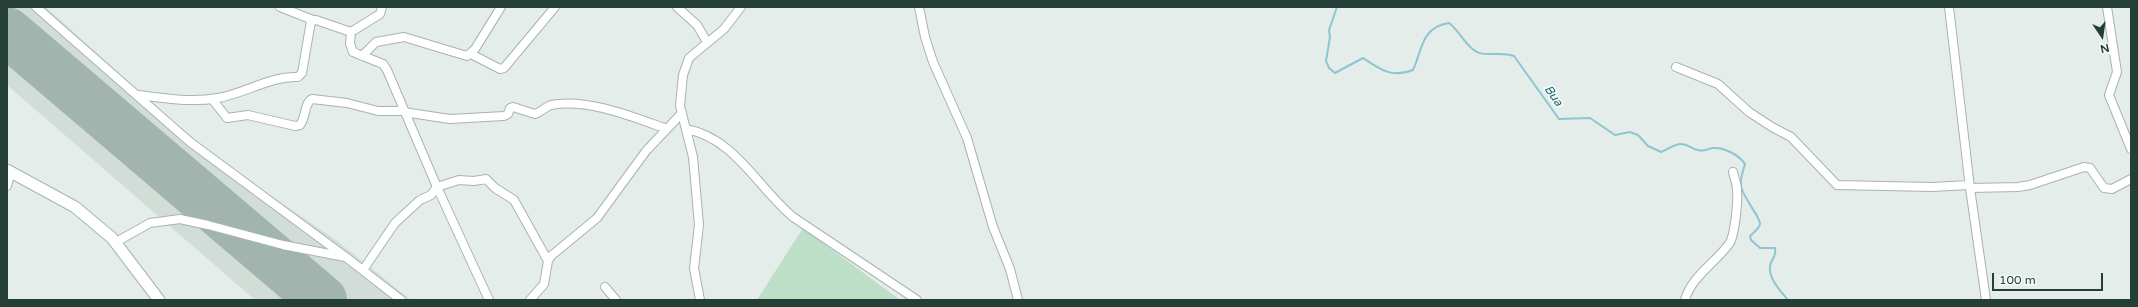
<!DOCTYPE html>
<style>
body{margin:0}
#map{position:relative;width:2138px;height:307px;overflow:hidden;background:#e4ede9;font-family:"Varela Round",sans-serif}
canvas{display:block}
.frame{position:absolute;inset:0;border:8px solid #233f38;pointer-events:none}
.north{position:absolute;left:2082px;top:16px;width:40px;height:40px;-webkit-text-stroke:3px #f4faf7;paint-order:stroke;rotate:167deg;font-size:11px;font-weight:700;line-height:16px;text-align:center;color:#233f38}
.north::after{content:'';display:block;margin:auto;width:14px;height:18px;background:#233f38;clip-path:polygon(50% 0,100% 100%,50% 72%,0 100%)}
.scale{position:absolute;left:1992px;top:273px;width:111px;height:18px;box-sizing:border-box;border:2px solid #233f38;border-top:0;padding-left:5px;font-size:12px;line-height:14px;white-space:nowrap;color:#233f38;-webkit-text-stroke:3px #f4faf7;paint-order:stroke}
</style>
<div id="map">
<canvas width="2138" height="307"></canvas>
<div class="frame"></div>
<div class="north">N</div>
<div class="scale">100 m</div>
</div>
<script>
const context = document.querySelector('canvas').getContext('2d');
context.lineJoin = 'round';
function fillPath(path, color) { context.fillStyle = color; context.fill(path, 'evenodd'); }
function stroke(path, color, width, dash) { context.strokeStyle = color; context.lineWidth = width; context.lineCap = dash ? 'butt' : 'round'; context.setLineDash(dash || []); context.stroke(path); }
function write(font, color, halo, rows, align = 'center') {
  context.font = font + ' "Varela Round",sans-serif'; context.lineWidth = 3.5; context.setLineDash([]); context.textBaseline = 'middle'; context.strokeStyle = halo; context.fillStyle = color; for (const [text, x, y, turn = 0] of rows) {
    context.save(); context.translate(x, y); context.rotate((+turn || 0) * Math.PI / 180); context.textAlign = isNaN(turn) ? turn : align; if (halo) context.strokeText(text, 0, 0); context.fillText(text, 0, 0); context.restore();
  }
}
fillPath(new Path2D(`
 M7 7H46L205 151 336 240 411 300H255L7 85Z`), '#d2ddd8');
fillPath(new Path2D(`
 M803 228 900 300H757Z`), '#bddec7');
stroke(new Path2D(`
 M1337 7 1329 30 1330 37 1326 61 1329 68 1335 73 1363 58C1381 70 1391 78 1413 70 1422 51 1421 27 1449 23 1460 31 1465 46 1477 52 1486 57 1501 51 1514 56L1559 119 1590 118 1615 135 1630 132 1638 135 1648 146 1661 152C1669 149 1674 144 1681 144 1689 144 1691 149 1698 150 1704 152 1707 149 1713 148 1724 147 1739 155 1745 164 1743 171 1740 178 1741 186 1742 196 1761 218 1760 224 1759 229 1753 233 1750 236L1751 240 1760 248H1775C1777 256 1771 259 1770 266 1768 278 1781 292 1788 300`), '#8dc5d1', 2);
stroke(new Path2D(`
 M7 32 322 300`), '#a1b4ae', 50);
const minor = new Path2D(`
 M36 7 190 142 347 258 401 300
 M280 7 313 20
 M677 7 697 25 707 42
 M919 7 925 37 933 62 967 138 993 227 1010 269 1018 300
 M1949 7 1970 188 1986 300
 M2107 7 2117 72 2109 95 2131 149
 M351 32 350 44 353 52 383 64 387 70 437 187 489 300
 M471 54 500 69 504 68 555 7
 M362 56 376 42 404 37 467 56 475 49 501 7
 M1676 67 1718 84 1749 112 1772 127 1791 137 1837 185 1932 187 1969 185
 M138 95C164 98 191 103 218 98 246 93 270 76 298 77L302 73 311 21 316 20 351 32 380 14 382 7
 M212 99 227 118 248 115 295 126 300 125C306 118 304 103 312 99L347 103 378 111H403L410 113 450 119 504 116 508 114 510 108 513 107 535 114C541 112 545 107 551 105 588 98 633 117 667 129
 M686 129C735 138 758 188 793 217L917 300
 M7 186 11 172
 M1970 188 2018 187 2030 185 2084 167 2090 168 2104 188 2112 189 2131 179
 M116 242 150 223 180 219 208 225 283 245 345 257
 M363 270 395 223 420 200 431 195 437 187 459 180 474 181 486 179 495 188 514 200 548 261
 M605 287 616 300
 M530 300 544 284 548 261 551 256 597 218 646 151 682 113
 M700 300 694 268 699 225 693 157 680 106 683 75 689 58 724 29 741 7
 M1685 300C1691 277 1715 263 1729 244 1735 236 1738 201 1737 190 1737 184 1734 177 1733 172`);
const tertiary = new Path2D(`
 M7 170 75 207 112 238 159 300`);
stroke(minor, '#a6b5b0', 10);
stroke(tertiary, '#a6b5b0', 13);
stroke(minor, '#fff', 8);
stroke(tertiary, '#fff', 11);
write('italic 12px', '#1d687b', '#f4faf7', [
 ["Bua",1553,96,54]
]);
</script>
